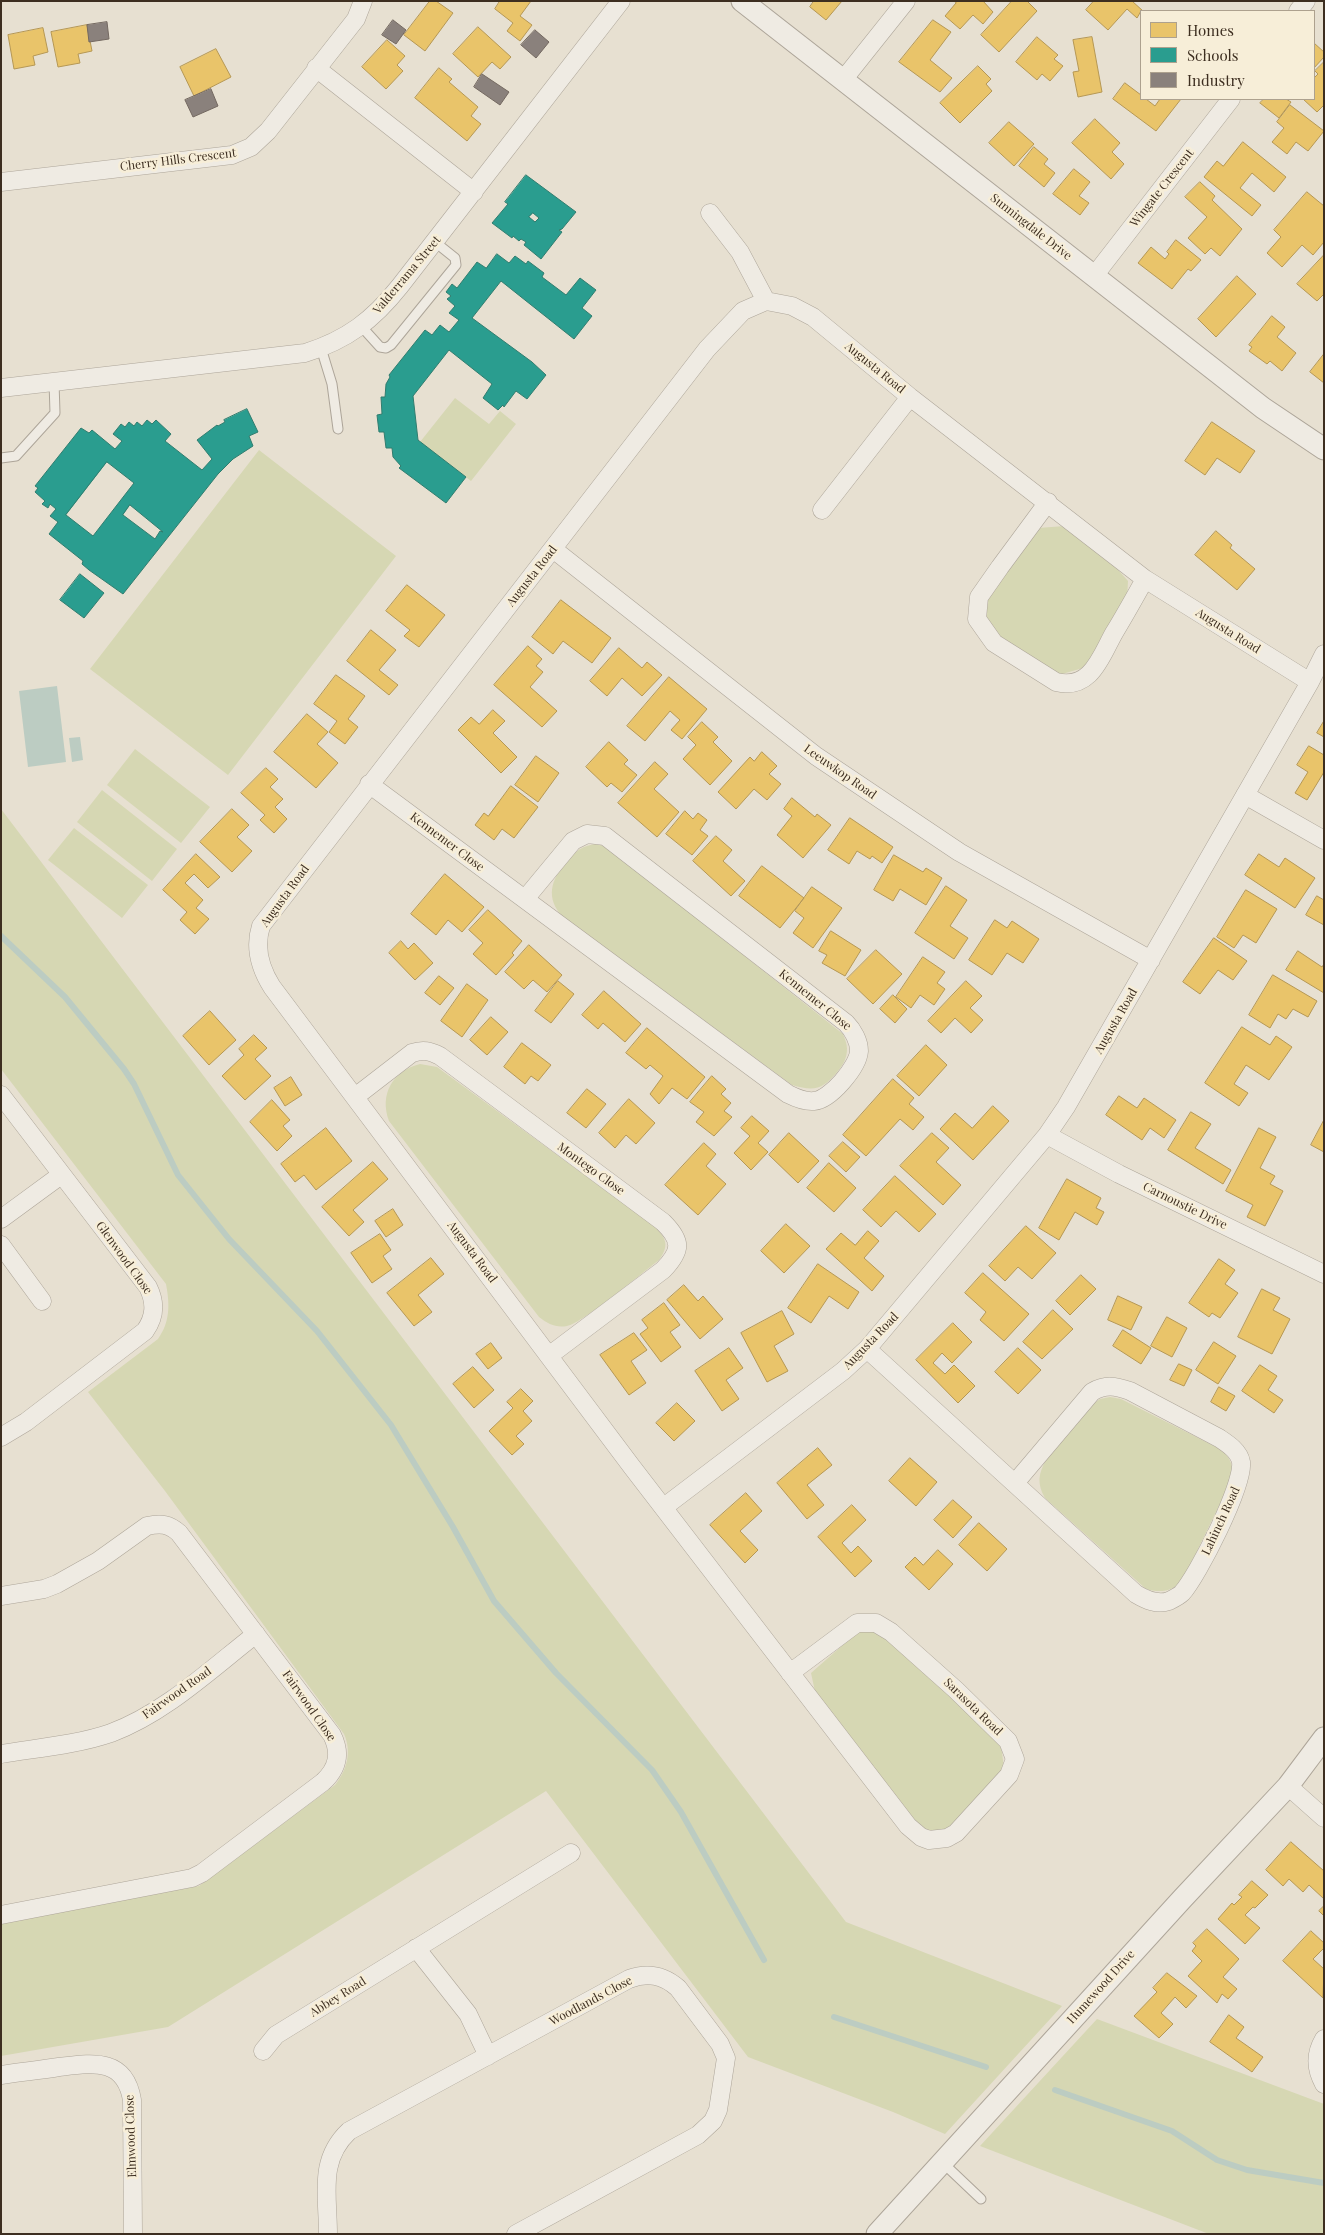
<!DOCTYPE html>
<style>
body{margin:0}
#map{position:relative;width:1325px;height:2235px;overflow:hidden;background:#e7e0d1;font-family:"Playfair Display",serif}
canvas{display:block}
.frame{position:absolute;inset:0;border:2px solid #3d2e20;pointer-events:none}
.legend{position:absolute;left:1140px;top:10px;width:175px;height:90px;box-sizing:border-box;background:#f7eed8;border:1px solid #ada18e;margin:0;padding:6px 9px;list-style:none;font-size:15px;color:#3d2e20}
.legend li{display:flex;align-items:center;gap:10px;height:25px}
.legend b{width:25px;border:1px solid #ada18e}
</style>
<div id="map">
<canvas width="1325" height="2235"></canvas>
<div class="frame"></div>
<ul class="legend">
<li><b style="height:14px;background:#e9c46a"></b>Homes</li>
<li><b style="height:14px;background:#2a9d8f"></b>Schools</li>
<li><b style="height:14px;background:#8a817c"></b>Industry</li>
</ul>
</div>
<script>
const context = document.querySelector('canvas').getContext('2d');
context.lineJoin = 'round';
function fillPath(path, color) { context.fillStyle = color; context.fill(path, 'evenodd'); }
function stroke(path, color, width, dash) { context.strokeStyle = color; context.lineWidth = width; context.lineCap = dash ? 'butt' : 'round'; context.setLineDash(dash || []); context.stroke(path); }
function write(font, color, halo, rows, align = 'center') {
  context.font = font + ' "Playfair Display",serif'; context.lineWidth = 5; context.setLineDash([]); context.textBaseline = 'middle'; context.strokeStyle = halo; context.fillStyle = color; for (const [text, x, y, turn = 0] of rows) {
    context.save(); context.translate(x, y); context.rotate((+turn || 0) * Math.PI / 180); context.textAlign = isNaN(turn) ? turn : align; if (halo) context.strokeText(text, 0, 0); context.fillText(text, 0, 0); context.restore();
  }
}
fillPath(new Path2D(`
 M455 398 489 424 500 411 516 424 471 481 420 442Z
 M259 450 396 556 228 775 90 669Z
 M1065 526 1112 563 1128 581 1127 600 1094 654 1083 668 1055 676 1001 638 983 612 986 593 1038 528Z
 M135 749 210 807 181 843 107 785Z
 M102 790 177 849 152 881 77 822Z
 M1 809 846 1922 1062 2006 945 2134 893 2112 748 2057 546 1791 168 2027 1 2056V1922L199 1886 335 1785C347 1770 352 1752 344 1734L165 1491 88 1392 158 1339C170 1322 170 1305 166 1284L1 1069Z
 M74 828 148 885 122 918 48 860Z
 M598 844 608 848 843 1034C845 1039 847 1044 847 1049 847 1058 843 1065 838 1071 823 1089 815 1092 792 1085L563 917C545 898 551 880 566 862 576 851 582 845 598 844Z
 M420 1064 437 1067 654 1226C666 1238 670 1245 659 1260 643 1272 583 1323 567 1326 556 1328 548 1324 539 1317L389 1121C379 1094 393 1071 420 1064Z
 M1110 1397 1121 1399 1222 1450C1231 1459 1234 1467 1232 1479L1183 1580C1172 1592 1160 1593 1146 1589L1045 1498C1037 1484 1038 1474 1046 1460L1093 1404 1100 1399Z
 M861 1629H871L882 1635 1000 1737 1004 1768C993 1781 958 1829 943 1833 933 1835 922 1829 914 1823L816 1696 811 1673Z
 M1097 2019 1324 2104V2234H1209L980 2146Z`), '#d6d7b3');
fillPath(new Path2D(`
 M57 686 66 762 28 767 19 691Z
 M80 737 83 760 72 762 69 738Z`), '#bcccc2');
const homes = new Path2D(`
 M430 1H436L453 13 425 51 404 35Z
 M500 1H531L520 16 532 25 520 41 507 31 513 23 495 9Z
 M814 1H842L826 20 810 7Z
 M954 1H983L993 12 983 24 973 15 960 29 945 16 956 3Z
 M1012 1H1027L1037 11 999 52 981 35Z
 M1094 1H1132L1143 11H1141L1137 18 1127 9 1108 30 1086 10Z
 M933 20 951 32 930 60 952 78 940 92 899 62Z
 M87 25 92 51 78 54 80 63 58 67 51 32Z
 M478 27 511 57 500 69 492 62 478 77 453 54Z
 M43 28 48 52 33 56 35 65 14 69 8 35Z
 M1037 37 1058 55 1054 59 1063 66 1050 81 1042 74 1037 80 1016 62Z
 M1092 37 1102 92 1078 97 1073 72 1079 71 1073 40Z
 M387 40 405 56 397 65 403 71 386 89 362 67Z
 M1314 43 1324 52V57L1314 68Z
 M216 49 231 77 194 96 180 67Z
 M1324 62V105L1317 112 1303 99H1314V78L1318 74 1315 71Z
 M978 66 991 79 986 84 992 91 960 123 940 103Z
 M439 68 452 79 449 82 478 107 471 116 481 124 467 141 415 98Z
 M1125 83 1141 95V99H1146L1155 106 1160 99H1181L1156 131 1113 99Z
 M1264 99H1286L1291 102 1279 118 1260 103Z
 M1290 105 1324 131 1308 151 1296 142 1287 154 1272 142 1284 128 1277 122Z
 M1095 119 1120 143 1112 152 1124 164 1111 179 1072 143Z
 M1009 122 1034 144 1014 166 989 143Z
 M1243 142 1286 177 1274 192 1252 173 1240 188 1261 205 1252 216 1204 177 1217 161 1223 166Z
 M1034 147 1048 159 1044 164 1055 173 1044 187 1019 166Z
 M1074 169 1090 182 1079 196 1089 203 1080 215 1053 194Z
 M1200 182 1215 196 1212 200 1242 229 1220 256 1211 248 1205 254 1188 238 1207 217 1185 197Z
 M1307 192 1324 206V242L1313 255 1302 245 1282 267 1267 253 1281 237 1274 230Z
 M1176 240 1201 260 1191 271 1188 269 1172 289 1138 263 1151 247 1165 259 1169 254 1167 252Z
 M1324 255V294L1317 301 1297 284Z
 M1237 276 1256 294 1216 337 1198 319Z
 M1272 316 1285 327 1277 337 1296 353 1282 371 1270 361 1267 364 1249 351 1252 347 1249 345Z
 M1324 354V383L1310 372Z
 M1212 422 1255 451 1240 473 1217 458 1205 475 1185 461Z
 M1216 531 1232 545 1230 548 1255 569 1237 590 1195 555Z
 M407 585 445 615 419 647 404 636 410 630 386 611Z
 M561 600 611 638 592 663 563 641 553 654 532 637Z
 M371 630 396 650 379 670 398 685 389 695 347 661Z
 M528 646 542 659 536 666 543 672 530 687 557 711 542 727 494 685Z
 M619 648 642 668 647 662 662 675 642 696 622 678 607 696 590 681Z
 M336 675 365 696 348 719 358 727 345 744 329 732 337 721 314 704Z
 M669 677 707 709 682 739 671 730 680 720 670 711 645 741 627 726Z
 M493 710 505 721 493 733 517 757 501 773 458 730 471 717 479 724Z
 M307 714 328 732 317 744 338 763 316 788 274 752Z
 M1324 721V737L1317 733Z
 M702 722 718 737 713 742 732 761 710 785 683 759 696 745 688 737Z
 M609 742 628 760 624 764 637 775 622 792 611 783 607 787 586 767Z
 M1309 746 1324 755V772L1307 800 1295 793 1308 772 1297 765Z
 M762 752 777 766 769 774 781 784 767 800 754 789 736 809 718 792 750 757 754 761Z
 M536 756 559 773 538 802 515 785Z
 M655 762 668 774 654 789 679 812 657 837 618 803Z
 M266 768 278 779 270 787 283 799 275 807 287 819 274 833 260 820 265 815 241 793Z
 M511 786 538 807 514 838 502 829 494 840 475 825 484 813 488 816Z
 M792 798 815 817 817 814 831 825 803 858 777 835 792 816 784 809Z
 M232 809 249 825 237 837 252 851 232 872 200 842Z
 M685 811 693 819 698 813 707 820 700 830 708 836 692 855 666 834Z
 M850 818 893 847 882 863 872 856 870 859 857 851 849 864 828 850Z
 M716 836 732 850 723 861 745 881 731 896 693 861Z
 M196 854 220 877 208 888 194 874 185 883 203 900 196 908 209 919 195 934 180 920 187 912 163 890Z
 M1259 854 1279 867 1285 858 1315 878 1295 908 1245 875Z
 M894 855 923 872 926 868 942 878 926 905 900 889 893 901 874 890Z
 M762 866 804 898 780 928 739 896Z
 M445 874 484 907 462 932 448 920 436 935 411 914Z
 M946 886 967 900 950 926 968 938 954 959 915 933Z
 M812 887 842 908 813 948 793 933 804 918 795 911Z
 M1246 890 1277 909 1256 943 1243 935 1234 948 1217 937Z
 M1317 896 1324 900V925L1306 915Z
 M488 910 522 941 512 953 514 955 496 975 473 954 483 943 469 930Z
 M995 920 1007 928 1012 921 1039 939 1023 963 1007 953 992 975 969 960Z
 M831 931 861 950 845 976 822 963 827 955 819 951Z
 M1214 938 1247 961 1233 980 1218 970 1200 994 1183 982Z
 M401 941 408 949 414 943 433 963 415 980 389 953Z
 M529 945 562 975 547 992 533 980 524 989 505 972Z
 M876 950 902 974 873 1004 847 979Z
 M1298 951 1322 967 1324 964V993L1286 970Z
 M923 957 945 972 937 983 945 989 934 1005 920 995 911 1008 896 997Z
 M1273 975 1317 1001 1308 1017 1293 1009 1286 1019 1278 1014 1270 1028 1249 1015Z
 M439 976 454 988 440 1005 425 993Z
 M558 981 574 994 551 1023 535 1011Z
 M966 981 982 996 970 1008 983 1020 971 1033 955 1018 941 1033 928 1021Z
 M467 984 488 1000 462 1037 441 1021Z
 M604 991 641 1024 625 1042 603 1023 598 1029 582 1015Z
 M893 995 907 1009 895 1023 880 1009Z
 M210 1011 236 1040 209 1065 183 1036Z
 M491 1017 508 1032 487 1055 470 1040Z
 M1242 1027 1270 1045 1276 1036 1292 1047 1269 1080 1246 1065 1234 1084 1248 1093 1239 1106 1205 1083Z
 M647 1028 705 1077 687 1099 672 1088 659 1104 650 1094 663 1076 650 1065 646 1069 626 1053Z
 M254 1035 267 1048 255 1059 271 1076 245 1100 222 1076 244 1055 239 1049Z
 M522 1043 551 1065 538 1081 531 1076 525 1084 504 1067Z
 M926 1045 947 1065 919 1096 897 1076Z
 M712 1076 726 1089 721 1094 731 1103 724 1111 732 1117 714 1136 696 1122 704 1112 690 1102Z
 M291 1077 302 1095 285 1106 274 1088Z
 M893 1079 914 1098 909 1104 924 1117 913 1130 900 1119 866 1156 843 1135Z
 M587 1089 606 1104 586 1128 567 1113Z
 M1119 1096 1137 1108 1144 1098 1176 1120 1164 1138 1150 1128 1142 1140 1106 1115Z
 M629 1099 655 1123 636 1144 626 1135 615 1148 599 1133Z
 M272 1100 290 1120 283 1126 292 1136 277 1151 250 1122Z
 M993 1106 1009 1121 973 1160 940 1129 955 1113 972 1128Z
 M1191 1112 1211 1124 1195 1148 1231 1170 1223 1184 1168 1150Z
 M752 1116 769 1131 758 1143 768 1152 751 1170 734 1153 750 1136 741 1128Z
 M1324 1120V1152L1311 1145Z
 M326 1128 352 1161 316 1190 304 1175 295 1182 281 1164Z
 M1259 1128 1276 1137 1260 1168 1275 1176 1270 1184 1283 1191 1265 1226 1247 1217 1253 1205 1226 1191Z
 M789 1133 819 1161 798 1183 769 1155Z
 M932 1133 949 1148 936 1162 961 1185 943 1205 900 1166Z
 M843 1142 860 1157 846 1172 829 1156Z
 M704 1143 716 1154 706 1166 726 1184 698 1215 665 1185Z
 M373 1162 388 1179 353 1210 364 1222 349 1236 322 1207Z
 M829 1163 856 1188 834 1212 807 1188Z
 M895 1176 936 1214 919 1232 896 1211 881 1227 863 1210Z
 M1067 1179 1101 1198 1096 1208 1104 1212 1097 1225 1075 1212 1059 1240 1039 1228Z
 M393 1209 403 1225 386 1237 375 1221Z
 M786 1224 810 1246 784 1273 761 1251Z
 M1026 1226 1056 1253 1032 1279 1018 1267 1005 1281 989 1266Z
 M868 1231 879 1241 864 1258 884 1276 872 1291 826 1249 841 1233 855 1245Z
 M380 1234 391 1250 383 1256 392 1269 372 1283 351 1253Z
 M431 1258 444 1274 418 1295 432 1312 414 1326 387 1293Z
 M1219 1259 1235 1270 1225 1284 1238 1293 1220 1318 1212 1313 1209 1317 1189 1303Z
 M818 1264 859 1292 848 1309 829 1296 811 1323 788 1308Z
 M983 1273 1029 1314 1004 1341 980 1320 986 1312 965 1293Z
 M1081 1275 1096 1289 1070 1315 1056 1301Z
 M684 1285 698 1301 703 1296 723 1319 700 1339 667 1300Z
 M1262 1289 1280 1298 1273 1310 1290 1319 1272 1354 1238 1337Z
 M1118 1296 1142 1307 1131 1330 1108 1320Z
 M664 1303 680 1325 670 1332 681 1347 661 1362 640 1334 648 1328 642 1320Z
 M1053 1310 1073 1329 1042 1359 1023 1342Z
 M782 1311 794 1334 774 1346 788 1371 767 1382 741 1333Z
 M1167 1317 1187 1328 1172 1357 1151 1346Z
 M953 1323 972 1342 952 1363 942 1353 933 1363 945 1374 954 1365 975 1386 958 1403 916 1360Z
 M1123 1330 1151 1348 1141 1364 1113 1346Z
 M634 1333 647 1350 631 1361 646 1383 629 1395 600 1355Z
 M1214 1342 1236 1356 1218 1384 1196 1370Z
 M491 1343 502 1358 488 1369 476 1354Z
 M729 1348 743 1368 726 1380 739 1399 722 1411 695 1371Z
 M1018 1348 1041 1370 1018 1394 995 1372Z
 M1179 1364 1192 1370 1184 1386 1170 1380Z
 M1260 1365 1277 1376 1268 1390 1283 1400 1274 1413 1242 1391Z
 M473 1367 494 1390 474 1408 453 1384Z
 M1219 1387 1235 1396 1226 1411 1211 1402Z
 M521 1389 533 1401 523 1411 532 1421 516 1436 524 1444 512 1455 489 1431 513 1408 507 1402Z
 M677 1403 695 1421 674 1441 656 1423Z
 M818 1448 832 1465 807 1485 824 1505 807 1519 777 1483Z
 M910 1458 937 1482 916 1506 889 1481Z
 M746 1493 762 1511 740 1531 758 1550 745 1563 710 1525Z
 M953 1500 972 1517 953 1538 934 1520Z
 M852 1505 866 1520 842 1543 851 1553 858 1546 872 1561 855 1577 818 1537Z
 M979 1523 1007 1549 987 1571 959 1545Z
 M938 1550 953 1564 929 1590 905 1567 915 1557 923 1565Z
 M1291 1842 1324 1871V1899L1309 1885 1303 1892 1289 1879 1283 1886 1266 1870Z
 M1252 1881 1268 1895 1255 1908 1253 1907 1245 1915 1260 1928 1245 1944 1218 1919 1232 1903 1234 1905 1242 1897 1239 1895Z
 M1324 1906V1916L1319 1911Z
 M1207 1929 1239 1959 1223 1977 1237 1989 1228 1999 1222 1994 1217 2003 1188 1976 1202 1961 1192 1951 1196 1946 1193 1943Z
 M1311 1931 1324 1943V1948L1313 1959 1324 1969 1323 1998 1283 1961Z
 M1167 1973 1197 1996 1186 2008 1175 1997 1161 2013 1173 2024 1159 2038 1134 2016 1157 1992 1153 1988Z
 M1229 2015 1244 2027 1236 2038 1263 2057 1252 2072 1210 2042Z`);
fillPath(homes, '#e9c46a');
stroke(homes, '#b59754', 1);
const schools = new Path2D(`
 M526 175 576 212 562 229 559 230 562 232 541 259 524 245 526 242 521 239 519 241 513 236 512 238 492 223 508 204 505 202ZM533 213 539 218 535 222 529 217Z
 M497 254 509 263 515 256 526 264 528 261 544 273 542 277 566 295 580 278 596 290 582 308 592 316 574 339 501 281 472 318 532 362 546 375 527 399 516 391 504 407 503 405 498 410 483 398 492 384 449 350 413 396 418 440 466 477 446 503 399 468 401 466 393 457 392 448H386L384 432H379L377 415 382 414 381 397H385L386 384 390 377 389 375 425 330 432 335 440 325 449 332 459 320 449 313 455 306 447 299 451 296 446 292 452 284 457 288 477 262 486 268Z
 M247 409 258 432 249 436 253 446 233 459 218 474 123 594 89 570 82 564 83 561 49 534 58 522 50 516 56 509 50 504 48 508 42 504 45 501 35 492 38 488 35 486 81 428 89 433 92 430 115 449 122 441 113 434 121 424 125 427 129 422 134 426 137 422 142 426 147 420 152 424 156 420 171 434 165 441 202 470 212 459 197 440 217 425 218 426 225 422 224 420ZM107 462 134 483 93 536 66 515ZM130 505 163 532 160 531 155 539 123 515Z
 M80 574 104 593 84 618 60 600Z`);
fillPath(schools, '#2a9d8f');
stroke(schools, '#307c6e', 1);
const industry = new Path2D(`
 M393 20 406 30 396 44 382 35Z
 M107 22 109 39 89 42 87 25Z
 M535 30 549 42 536 58 521 45Z
 M482 74 509 92 500 105 474 87Z
 M211 89 218 106 193 117 185 100Z`);
fillPath(industry, '#8a817c');
stroke(industry, '#736860', 1);
stroke(new Path2D(`
 M1 936 65 997 124 1069 134 1084 178 1175 229 1239 317 1331 391 1425 453 1527 494 1601 556 1673 652 1770 681 1812 764 1960
 M834 2017 986 2067
 M1055 2090 1172 2131 1217 2160 1247 2170 1324 2183`), '#bcccc2', 6);
const service = new Path2D(`
 M361 326 380 347 386 348 391 345 456 265 455 258 435 242
 M321 348 332 384 338 429
 M1 458 16 456 55 413 54 382
 M942 2162 981 2199`);
const minor = new Path2D(`
 M1298 11 1306 1
 M316 68 474 192
 M843 80 906 1
 M1 182 232 155 251 147 268 131 356 19 363 1
 M710 213 740 252 766 301
 M1094 276 1231 99
 M1 388 305 353C347 340 373 320 400 286L621 1
 M1048 502 1000 567 979 597 977 619 994 643 1056 682C1091 691 1101 656 1114 633 1125 615 1135 597 1145 579
 M822 510 910 397
 M553 549 816 756 959 852 1151 960
 M369 784 788 1094C796 1098 805 1102 814 1101 830 1100 858 1067 859 1051 859 1041 853 1030 846 1023L605 836 587 834 573 841 525 899
 M1245 795 1324 840
 M1 1095 148 1287C156 1303 155 1317 145 1331L26 1422 1 1437
 M355 1097 412 1053C423 1049 430 1051 440 1056L663 1222C682 1241 682 1250 663 1270L550 1355
 M1047 1135 1119 1174 1324 1274
 M1 1219 61 1175
 M1 1245 42 1301
 M867 1349 1136 1594C1146 1600 1157 1605 1169 1601 1173 1599 1179 1596 1182 1593 1198 1575 1244 1485 1241 1462 1239 1451 1228 1444 1219 1438L1130 1391C1115 1386 1106 1384 1092 1392L1015 1483
 M664 1507 843 1371 867 1349 1047 1135 1066 1107 1310 682 1324 654
 M1 1596 44 1589 57 1584 98 1561 147 1526C161 1523 169 1524 179 1533L332 1735C341 1753 338 1768 323 1782L202 1873 192 1878 1 1915
 M790 1673 857 1623H876L891 1632 956 1690 1008 1741 1015 1759 1009 1775 956 1833 947 1838 929 1840 921 1837 908 1826 632 1467 272 987C260 968 254 948 261 926L707 349 743 311 766 301 792 306 813 317 910 397 1145 579 1310 682
 M1 1754C37 1748 76 1745 111 1733 165 1713 211 1669 256 1634
 M1288 1786 1324 1818
 M416 1948 468 2014 488 2056
 M1324 2039C1315 2054 1315 2068 1324 2084
 M263 2051 276 2035 571 1853
 M1 2075C21 2072 40 2070 59 2067 92 2063 125 2057 132 2100L133 2234
 M328 2234C328 2195 318 2160 349 2131L629 1979C648 1972 663 1975 678 1988L720 2044 726 2058 718 2110 713 2121 698 2135 516 2234`);
const tertiary = new Path2D(`
 M742 1 1263 408 1324 449
 M877 2234 1183 1898 1288 1786 1324 1738`);
stroke(service, '#ada599', 11);
stroke(minor, '#ada599', 19);
stroke(tertiary, '#ada599', 23);
stroke(service, '#efebe3', 9);
stroke(minor, '#efebe3', 18);
stroke(tertiary, '#efebe3', 21);
write('12px', '#3d2e20', '#f7eed8', [
 ["Cherry Hills Crescent",178,160,-7],
 ["Wingate Crescent",1162,188,-52],
 ["Sunningdale Drive",1031,227,38],
 ["Valderrama Street",407,275,-50],
 ["Augusta Road",875,368,39],
 ["Augusta Road",532,576,-52],
 ["Augusta Road",1228,631,32],
 ["Leeuwkop Road",840,772,35],
 ["Kennemer Close",447,842,37],
 ["Augusta Road",285,896,-54],
 ["Kennemer Close",815,1000,39],
 ["Augusta Road",1116,1021,-60],
 ["Montego Close",591,1169,36],
 ["Carnoustie Drive",1185,1206,26],
 ["Augusta Road",472,1252,53],
 ["Glenwood Close",124,1258,54],
 ["Augusta Road",871,1341,-46],
 ["Lahinch Road",1221,1521,-65],
 ["Fairwood Road",177,1693,-35],
 ["Fairwood Close",309,1706,55],
 ["Sarasota Road",973,1707,44],
 ["Humewood Drive",1101,1987,-48],
 ["Abbey Road",338,1997,-32],
 ["Woodlands Close",591,2001,-28],
 ["Elmwood Close",131,2136,-92]
]);
</script>
